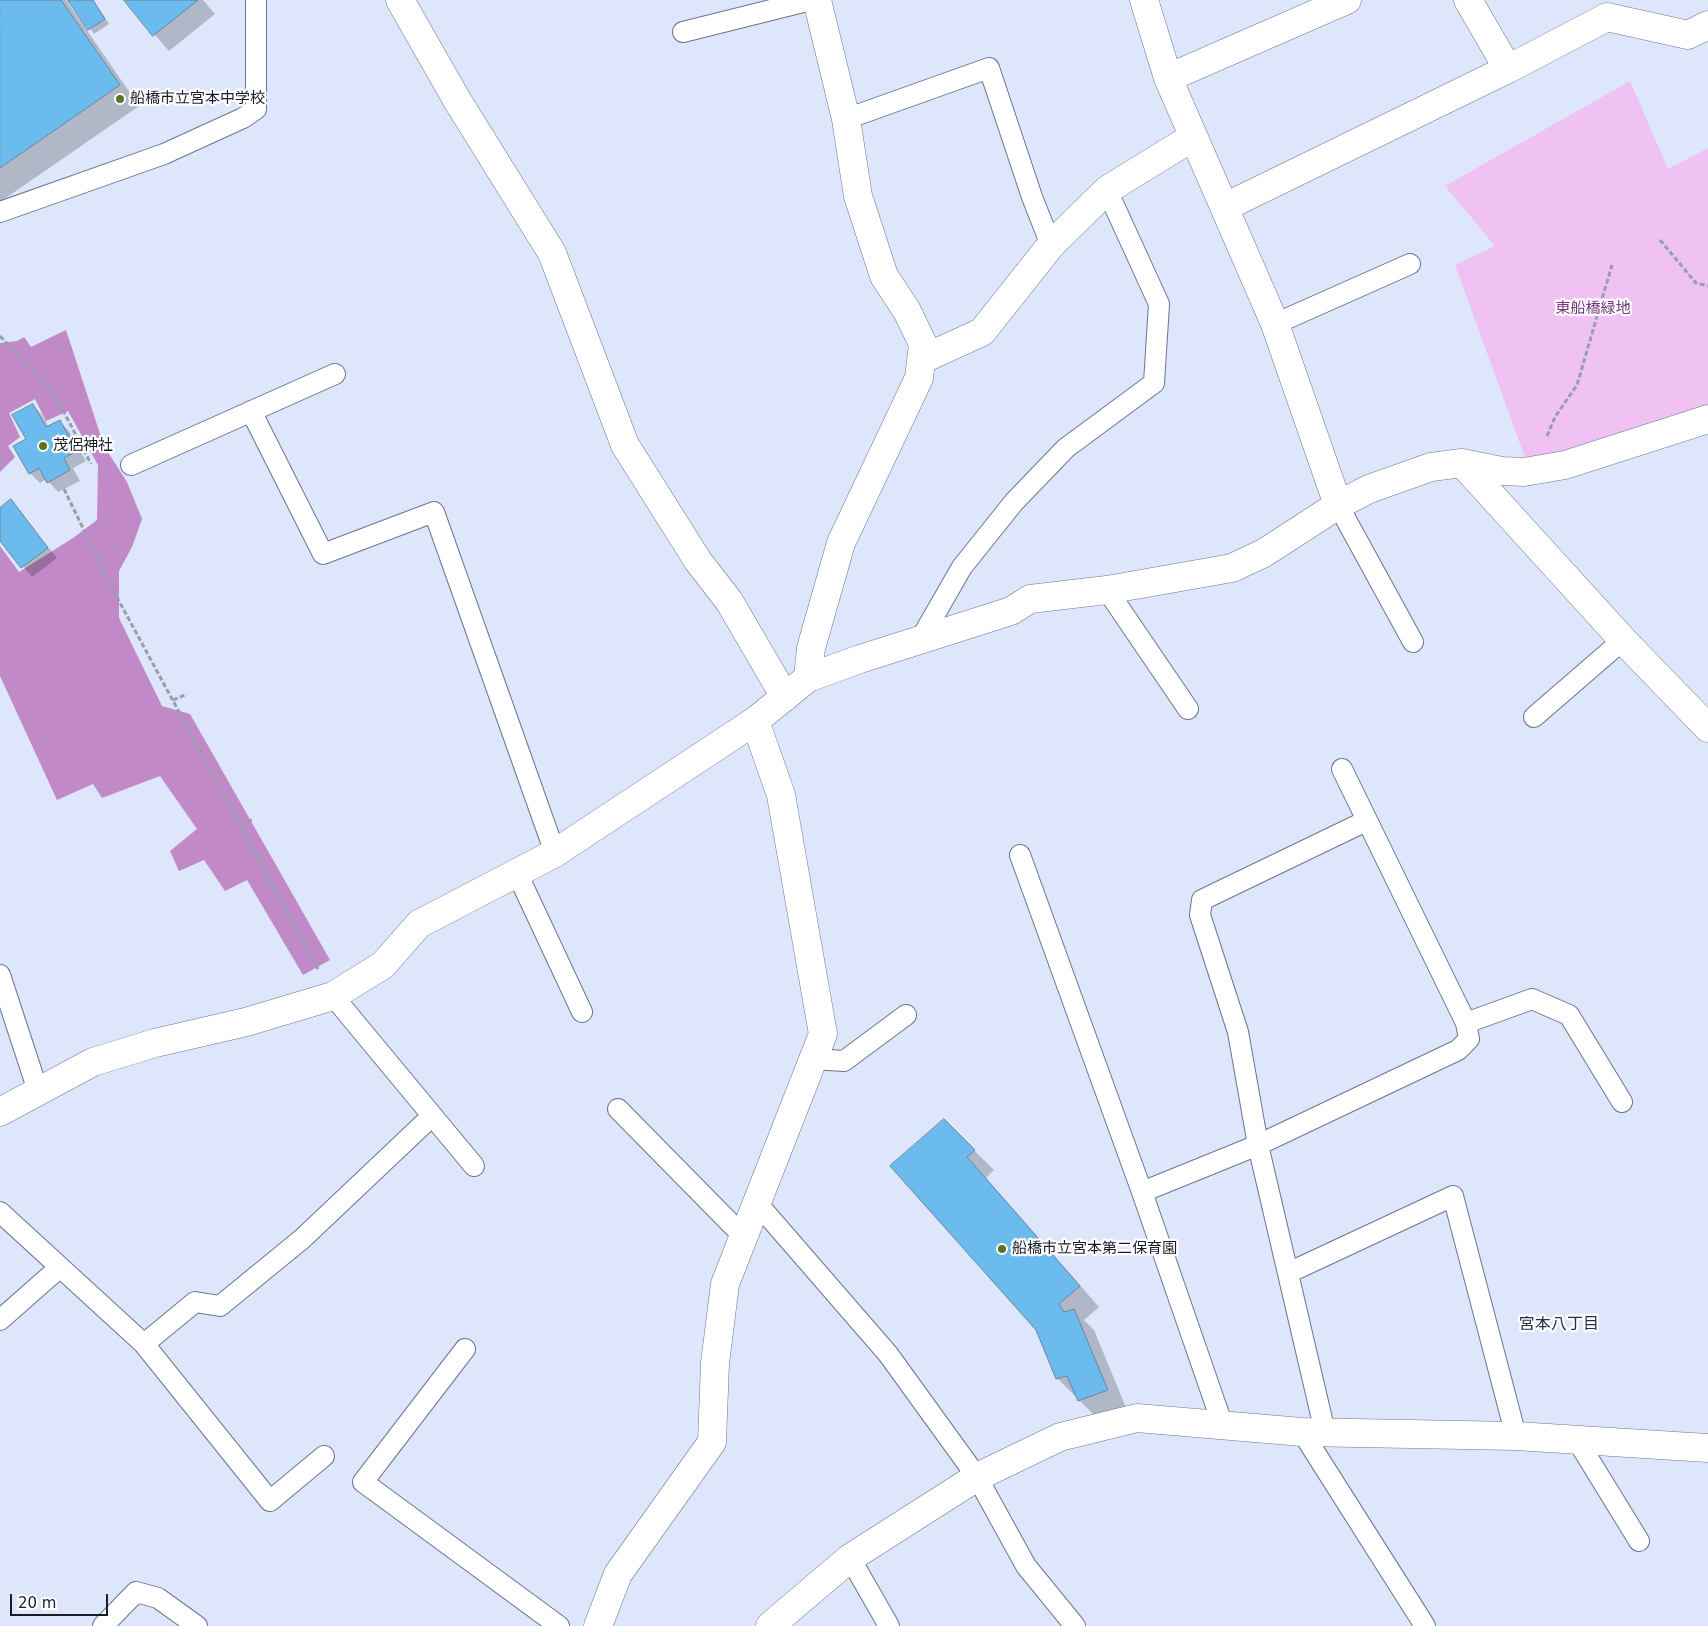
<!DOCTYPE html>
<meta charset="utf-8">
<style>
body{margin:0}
#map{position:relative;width:1708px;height:1626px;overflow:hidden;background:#dde6fa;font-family:"DejaVu Sans",sans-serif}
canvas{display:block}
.scale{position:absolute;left:10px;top:1594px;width:98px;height:22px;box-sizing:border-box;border:2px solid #171c28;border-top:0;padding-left:6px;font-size:15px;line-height:18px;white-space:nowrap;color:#171c28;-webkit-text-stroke:4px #fff;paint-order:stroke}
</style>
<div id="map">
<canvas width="1708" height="1626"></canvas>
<div class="scale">20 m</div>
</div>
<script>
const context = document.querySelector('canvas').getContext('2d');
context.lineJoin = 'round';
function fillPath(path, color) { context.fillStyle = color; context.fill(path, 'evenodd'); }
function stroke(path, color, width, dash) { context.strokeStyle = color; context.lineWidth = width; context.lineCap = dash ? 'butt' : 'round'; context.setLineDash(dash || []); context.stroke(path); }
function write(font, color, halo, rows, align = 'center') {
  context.font = font + ' "DejaVu Sans","Noto Sans JP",sans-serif'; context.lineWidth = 4.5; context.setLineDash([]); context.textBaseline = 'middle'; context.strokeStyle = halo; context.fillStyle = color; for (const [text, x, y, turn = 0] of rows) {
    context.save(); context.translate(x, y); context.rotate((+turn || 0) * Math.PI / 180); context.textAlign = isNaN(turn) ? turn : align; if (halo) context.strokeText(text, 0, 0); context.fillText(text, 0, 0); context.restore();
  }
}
fillPath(new Path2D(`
 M1630 81 1668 169 1708 148V408L1527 463 1455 265 1495 246 1445 186Z`), '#efc2f3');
fillPath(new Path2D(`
 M66 330 104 446 127 482 142 519 132 547 119 571V618L162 706 190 714 330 960 303 975 247 880 225 891 204 860 179 871 170 851 197 829 160 776 102 798 93 784 57 800 0 676V546L19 572 73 538 97 520 98 465 68 411 46 421 35 399 9 413 20 437 8 446 15 457 0 472V343L17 341 24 337 31 347Z`), '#c189c7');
fillPath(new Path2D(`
 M0 0H66L139 106 0 202Z
 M70 0H93L109 24 94 34Z
 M125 0H203L215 14 169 51Z
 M33 405 42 415 49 427 59 421 69 431 86 461 73 468 80 481 58 492 46 479 40 483 30 473 27 440Z
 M11 501 57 558 32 577 0 539V509Z
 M944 1121 994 1170 986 1178 1099 1307 1084 1320 1094 1330 1127 1410 1099 1420 1057 1378Z`), '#0003');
const building = new Path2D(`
 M0 0H61L120 85 0 168Z
 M68 0H93L105 19 88 30Z
 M124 0H198L153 36Z
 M33 404 46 427 60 420 77 451 64 458 70 470 47 483 39 468 29 474 13 446 26 439 12 415Z
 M11 499 48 548 21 568 0 541V508Z
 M944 1119 975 1150 967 1157 1080 1286 1059 1304 1064 1312 1074 1309 1108 1390 1078 1401 1067 1376 1056 1379 1036 1330 890 1166Z`);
fillPath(building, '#6bbbee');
stroke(building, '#67869b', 1);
const lane = new Path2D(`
 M683 32 811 0
 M846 119 989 68 1032 197 1051 245
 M0 212 164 154 243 118 256 109V0
 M1275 324 1410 264
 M251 411 323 554 434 512 555 853
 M131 465 335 374
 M1338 505 1413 642
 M1107 590 1188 709
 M920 640 962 567 1014 502 1066 448 1154 383 1159 304 1107 190
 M1534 717 1623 640
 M1020 855 1142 1192 1223 1426
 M517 873 582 1012
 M0 975 38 1091
 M333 996 474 1166
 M1466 1023 1532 999 1569 1015 1622 1102
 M813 1059 844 1061 906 1015
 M618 1109 742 1235
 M1142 1192 1258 1145 1458 1050 1469 1039 1466 1023 1342 769
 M757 1203 888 1354 977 1477 1026 1566 1075 1626
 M0 1212 144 1344 270 1501 324 1456
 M1288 1273 1453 1196 1516 1436
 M0 1320 59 1268
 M144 1344 195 1302 220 1306 302 1239 432 1116
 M465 1349 363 1482 559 1626
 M1302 1432 1425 1626
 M1325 1432 1258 1145 1238 1032 1200 915 1202 900 1366 821
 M1577 1440 1639 1541
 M850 1558 889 1626
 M103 1626 136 1592 158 1598 197 1626`);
const street = new Path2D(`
 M400 0 457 100 552 253 625 445 698 561 729 601 785 697
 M1144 0 1168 78 1275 324 1338 505
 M1468 0 1508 69
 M1168 78 1347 0
 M1225 207 1508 69 1607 17 1688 35 1708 25
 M923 359 982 332 1051 245 1107 190 1193 137
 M1462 463 1623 640 1708 728
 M808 678 811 648 841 543 919 378 923 344 907 311 884 276 858 196 846 119 817 0
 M0 1112 93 1062 155 1043 246 1022 333 996 383 965 419 924 555 853 755 721 808 678 860 659 1011 611 1030 599 1107 590 1232 568 1264 553 1338 505 1369 489 1431 467 1462 463 1502 471 1524 472 1565 465 1708 419
 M598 1626 618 1574 712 1442 715 1363 725 1284 823 1034 781 795 755 721
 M770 1626 850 1558 977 1477 1060 1437 1137 1418 1302 1432 1516 1436 1708 1448`);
stroke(lane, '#697693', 22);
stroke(street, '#697693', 29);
stroke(new Path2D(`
 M1660 240 1696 283 1708 286
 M0 336 55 395 91 464
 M1547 436 1555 417 1577 385 1612 265
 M0 459 2 462
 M64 489 112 588 318 969
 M173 700 187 694
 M240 824 254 819`), '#969eaf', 3, [5, 2.5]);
stroke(lane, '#fff', 20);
stroke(street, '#fff', 28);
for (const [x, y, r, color] of [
 [120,99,5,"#5d7324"],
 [43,446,5,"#5d7324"],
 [1002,1249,5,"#5d7324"]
]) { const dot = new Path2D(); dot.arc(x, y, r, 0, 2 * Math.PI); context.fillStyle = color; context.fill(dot); stroke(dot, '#fff', 2); }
write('15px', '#171c28', '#fff', [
 ["船橋市立宮本中学校",130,99],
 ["茂侶神社",53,446],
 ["船橋市立宮本第二保育園",1012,1249]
], 'left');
write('15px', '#77337e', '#fff', [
 ["東船橋緑地",1593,309]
]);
write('16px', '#253049', '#fff', [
 ["宮本八丁目",1559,1325]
]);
</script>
